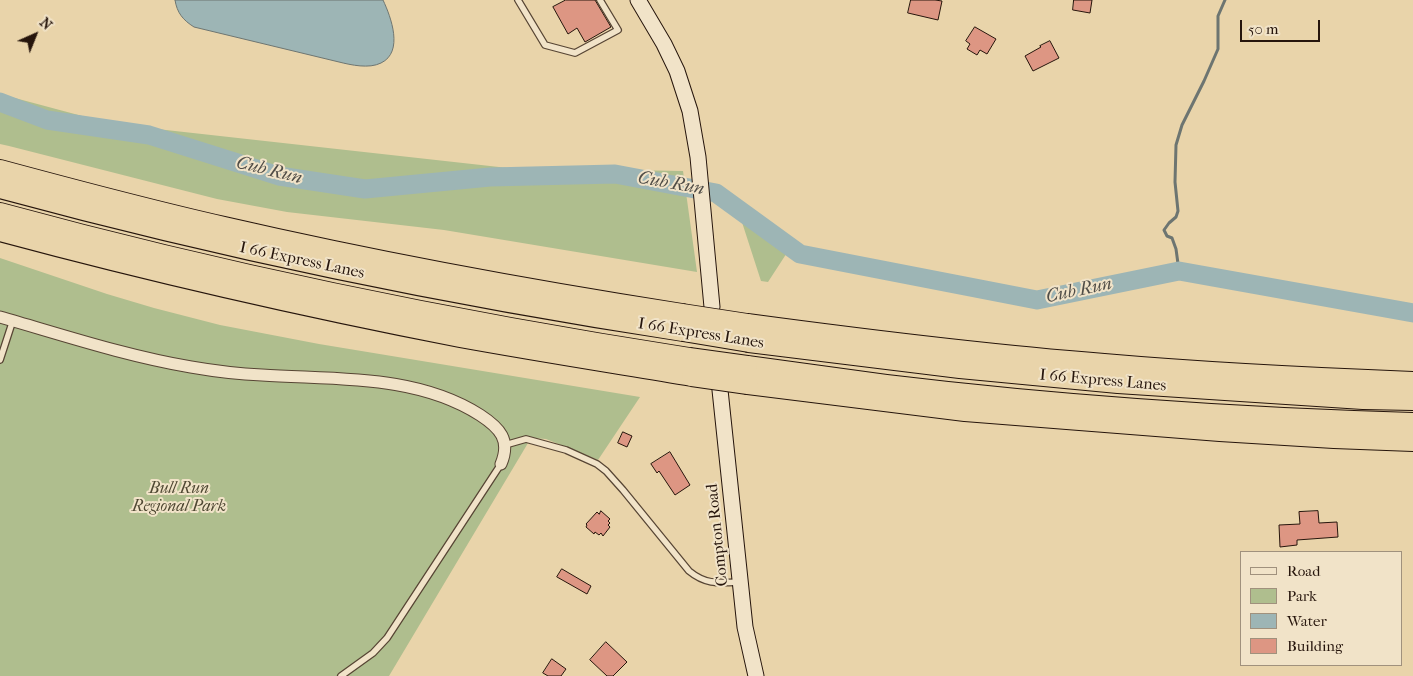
<!DOCTYPE html>
<style>
body{margin:0}
#map{position:relative;width:1413px;height:676px;overflow:hidden;background:#e9d4aa;font-family:"IM FELL French Canon",serif}
canvas{display:block}
.legend{position:absolute;left:1240px;top:551px;width:162px;height:115px;box-sizing:border-box;background:#f1e3c8;border:1px solid #a0917d;margin:0;padding:6px 9px;list-style:none;font-size:15px;color:#26150c}
.legend li{display:flex;align-items:center;gap:10px;height:25px}
.legend b{width:25px;border:1px solid #a0917d}
.north{position:absolute;left:10px;top:10px;width:50px;height:50px;-webkit-text-stroke:4px #f1e3c8;paint-order:stroke;rotate:44deg;font-size:14px;font-weight:700;line-height:20px;text-align:center;color:#26150c}
.north::after{content:'';display:block;margin:auto;width:18px;height:22px;background:#26150c;clip-path:polygon(50% 0,100% 100%,50% 72%,0 100%)}
.scale{position:absolute;left:1240px;top:20px;width:80px;height:22px;box-sizing:border-box;border:2px solid #26150c;border-top:0;padding-left:6px;font-size:15px;line-height:18px;white-space:nowrap;color:#26150c;-webkit-text-stroke:4px #f1e3c8;paint-order:stroke}
</style>
<div id="map">
<canvas width="1413" height="676"></canvas>
<ul class="legend">
<li><b style="height:6px;background:#f1e3c8"></b>Road</li>
<li><b style="height:14px;background:#afbe8e"></b>Park</li>
<li><b style="height:14px;background:#9db5b5"></b>Water</li>
<li><b style="height:14px;background:#dd9683"></b>Building</li>
</ul>
<div class="north">N</div>
<div class="scale">50 m</div>
</div>
<script>
const context = document.querySelector('canvas').getContext('2d');
context.lineJoin = 'round';
function fillPath(path, color) { context.fillStyle = color; context.fill(path, 'evenodd'); }
function stroke(path, color, width, dash) { context.strokeStyle = color; context.lineWidth = width; context.lineCap = dash ? 'butt' : 'round'; context.setLineDash(dash || []); context.stroke(path); }
function write(font, color, halo, rows, align = 'center') {
  context.font = font + ' "IM FELL French Canon",serif'; context.lineWidth = 4; context.setLineDash([]); context.textBaseline = 'middle'; context.strokeStyle = halo; context.fillStyle = color; for (const [text, x, y, turn = 0] of rows) {
    context.save(); context.translate(x, y); context.rotate((+turn || 0) * Math.PI / 180); context.textAlign = isNaN(turn) ? turn : align; if (halo) context.strokeText(text, 0, 0); context.fillText(text, 0, 0); context.restore();
  }
}
fillPath(new Path2D(`
 M0 94 112 124 508 168 683 171 697 272 444 230 287 212 217 199 9 146 0 144Z
 M739 213 794 242 768 282 761 281Z
 M0 258 107 294 154 308 220 325 319 344 640 397 598 460 546 439 531 438 389 676H0Z`), '#afbe8e');
const water = new Path2D(`
 M175 0H383C391 17 404 52 381 63 369 69 351 65 339 62L194 27C183 20 177 13 175 0Z`);
fillPath(water, '#9db5b5');
stroke(water, '#6d7571', 1);
stroke(new Path2D(`
 M1179 271 1176 249 1172 238 1167 236 1164 230 1169 223 1176 217 1178 211 1175 182 1176 145 1182 125 1204 81 1218 49V16L1225 0`), '#6d7571', 3);
stroke(new Path2D(`
 M0 102 47 120 149 135 279 176 365 189 490 177 615 174 716 193 800 254 1037 300 1179 271 1413 313`), '#9db5b5', 19);
const building = new Path2D(`
 M566 0H595L611 27 585 42 577 28 568 34 553 7Z
 M911 0H935L942 1 938 20 908 13Z
 M1074 0H1092L1090 13 1073 10Z
 M975 27 996 39 987 54 980 50 977 55 967 49 970 44 966 41Z
 M1050 41 1059 58 1033 71 1025 56 1041 47 1040 46Z
 M623 432 632 436 627 447 618 443Z
 M670 452 690 485 675 495 659 471 657 473 651 464Z
 M601 511 610 519 608 521 610 523 608 525 610 527 603 536 601 533 599 535 595 532 594 534 586 527 587 525 586 524 597 512 599 514Z
 M1318 511 1319 523 1337 522 1338 537 1297 540V545L1280 547 1279 525 1300 524 1299 512Z
 M562 569 591 586 587 594 557 577Z
 M606 642 627 662 613 676H607L590 660Z
 M552 659 566 669 561 676H548L543 673Z`);
fillPath(building, '#dd9683');
stroke(building, '#26150c', 1);
const lane = new Path2D(`
 M518 0 545 45 575 53 618 30 600 0
 M0 360 13 320
 M505 445 526 439 566 450 597 464 606 471 623 490 689 571C706 585 719 583 740 582
 M341 676 373 653 387 638 501 464`);
const street = new Path2D(`
 M0 317C63 335 126 356 191 367 214 371 238 374 262 375 335 380 416 374 480 415 500 428 511 440 501 464`);
const secondary = new Path2D(`
 M638 0 664 44 677 71 690 111 698 157 712 307
 M720 390 745 627 756 676`);
const highway = new Path2D(`
 M0 170C74 190 149 210 224 227 376 262 528 290 682 314
 M0 188C224 249 453 296 683 331
 M0 213C227 275 457 322 689 358
 M0 231C152 272 306 307 460 337 537 351 614 363 692 376
 M747 324C866 340 985 355 1104 364 1207 373 1310 378 1413 382
 M749 342 960 368 1118 383 1363 399 1413 400
 M747 366C793 372 839 379 886 385 1060 406 1237 418 1413 423
 M748 384 965 411 1220 431 1334 438 1413 441`);
stroke(lane, '#574534', 8);
stroke(street, '#574534', 13);
stroke(secondary, '#26150c', 17);
stroke(highway, '#26150c', 22);
stroke(lane, '#f1e3c8', 5.5);
stroke(street, '#f1e3c8', 11);
stroke(secondary, '#f1e3c8', 15);
stroke(highway, '#e9d4aa', 20);
const highwayBridge = new Path2D(`
 M682 314 747 324
 M683 331 749 342
 M689 358 747 366
 M692 376 748 384`);
stroke(highwayBridge, '#26150c', 22, []);
stroke(highwayBridge, '#e9d4aa', 20);
write('16px', '#26150c', '#f1e3c8', [
 ["I 66 Express Lanes",302,261,12],
 ["I 66 Express Lanes",701,334,9],
 ["I 66 Express Lanes",1103,381,5],
 ["Compton Road",718,535,-96]
]);
write('italic 16px', '#4f4833', '#f1e3c8', [
 ["Bull Run",179,489],
 ["Regional Park",179,507]
]);
write('italic 18px', '#504d47', '#f1e3c8', [
 ["Cub Run",269,171,14],
 ["Cub Run",671,184,10],
 ["Cub Run",1079,291,-12]
]);
</script>
